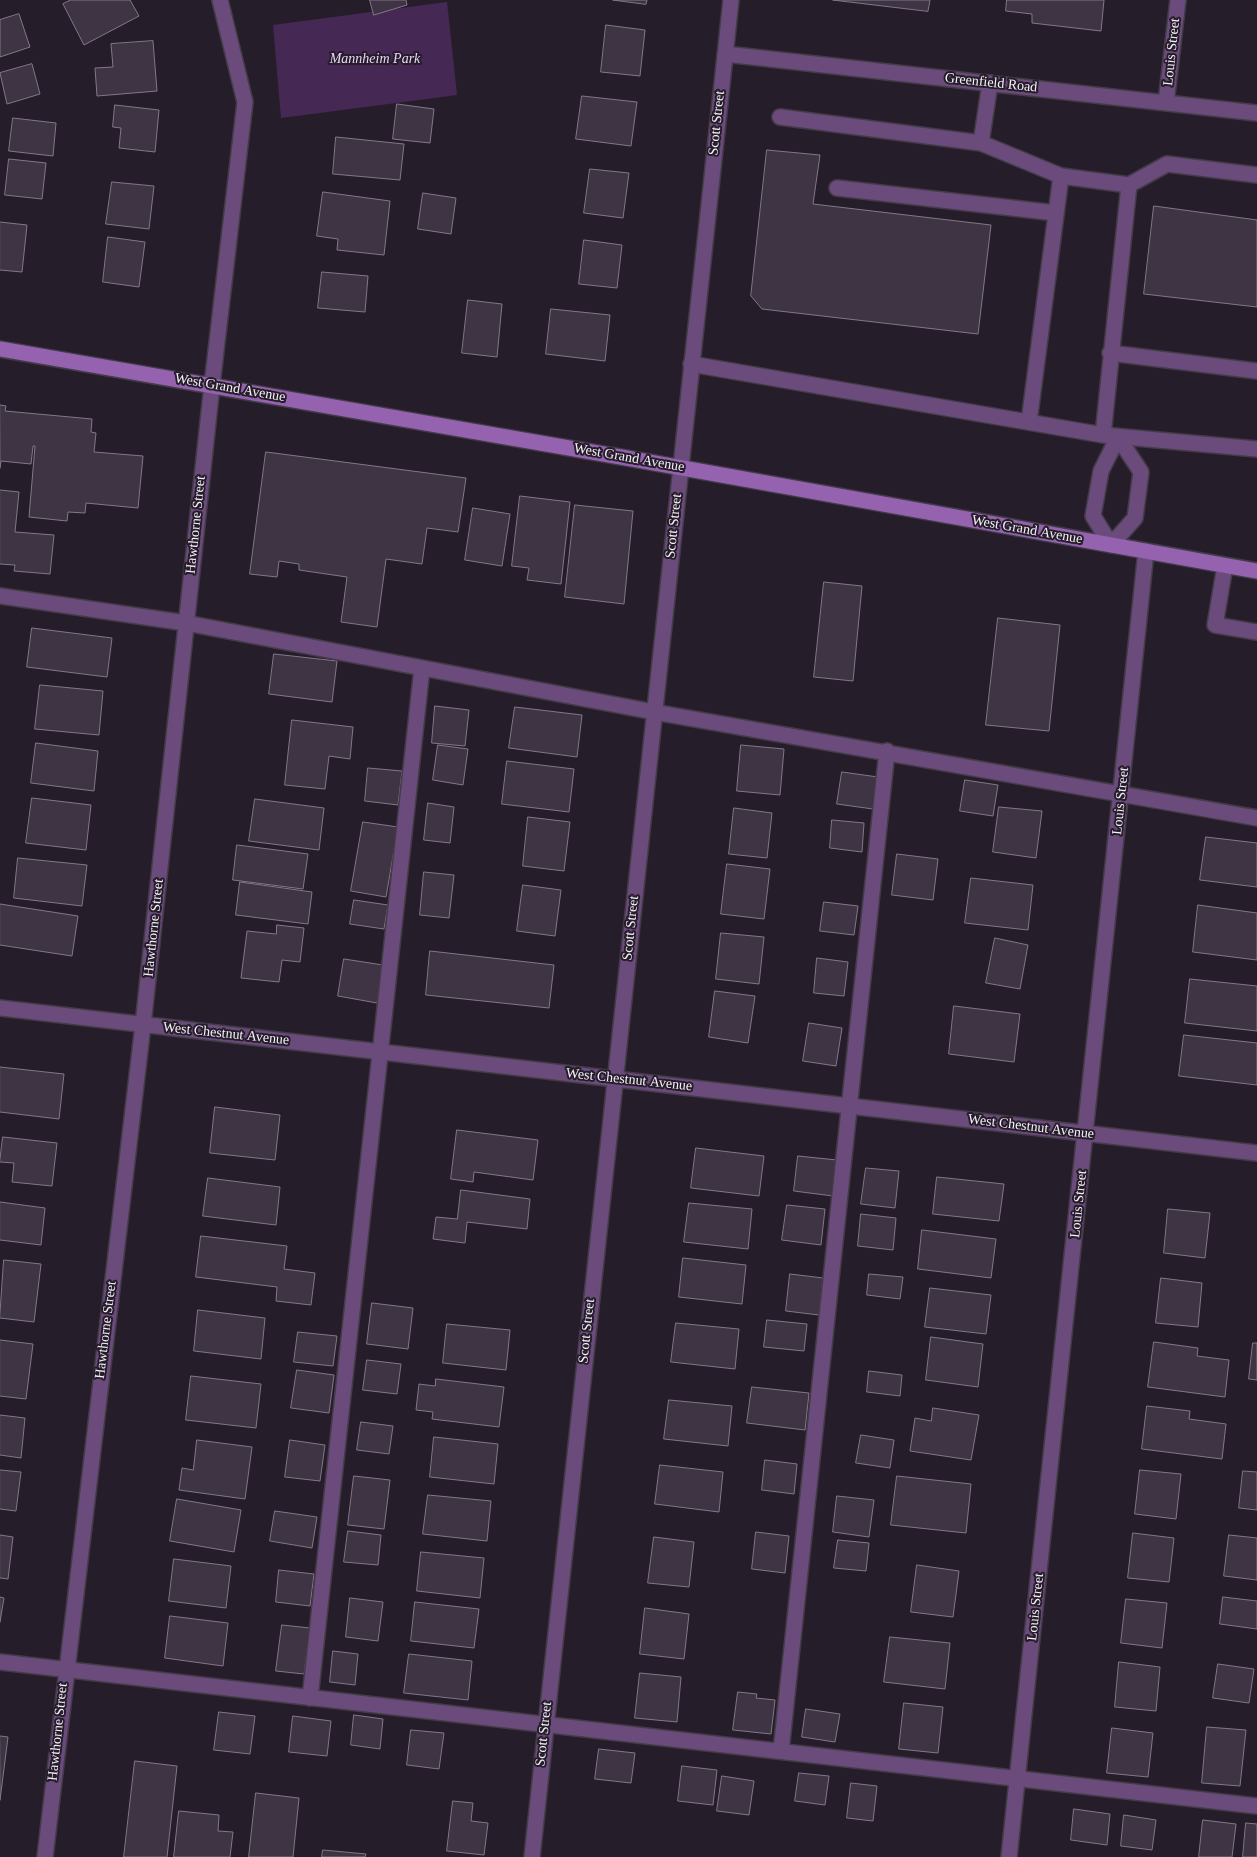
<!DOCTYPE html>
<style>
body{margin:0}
canvas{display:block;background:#261d2b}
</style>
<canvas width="1257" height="1857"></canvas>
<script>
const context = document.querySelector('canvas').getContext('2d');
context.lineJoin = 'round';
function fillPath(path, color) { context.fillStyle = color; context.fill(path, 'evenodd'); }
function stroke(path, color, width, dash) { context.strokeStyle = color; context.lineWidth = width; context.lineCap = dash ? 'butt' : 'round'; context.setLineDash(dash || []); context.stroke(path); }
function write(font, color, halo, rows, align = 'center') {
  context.font = font + ' Georgia,serif'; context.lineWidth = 4; context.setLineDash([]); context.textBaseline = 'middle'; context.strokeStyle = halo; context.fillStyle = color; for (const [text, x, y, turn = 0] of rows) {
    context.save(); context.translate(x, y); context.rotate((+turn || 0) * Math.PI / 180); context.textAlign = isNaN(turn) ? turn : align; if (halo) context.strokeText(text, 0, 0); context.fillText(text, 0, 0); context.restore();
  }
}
fillPath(new Path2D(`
 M447 2 457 95 281 118 273 25Z`), '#452854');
const building = new Path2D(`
 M71 0H130L139 16 84 45 63 4Z
 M370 0H406L407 5 374 15Z
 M613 0H647L646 4Z
 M833 0H930L928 11Z
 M1007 0H1104L1101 31 1032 23V14L1006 11Z
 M19 14 30 47 0 57V20Z
 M606 25 645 30 640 76 601 72Z
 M153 41 157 91 97 96 95 68 113 67 111 44Z
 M32 64 40 94 7 104 0 73Z
 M582 96 637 102 631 146 576 139Z
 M397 104 434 109 430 143 393 139Z
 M115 105 159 110 155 152 119 148 121 128 113 127Z
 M13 118 56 123 53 156 9 151Z
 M336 137 404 144 400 180 333 174Z
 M767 150 820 155 813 204 991 225 978 334 762 309 751 296Z
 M9 159 46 163 42 199 5 195Z
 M590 169 629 173 623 218 584 213Z
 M112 182 154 186 149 229 106 224Z
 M323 192 390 201 384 255 337 250 338 239 317 236Z
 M423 193 456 198 451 234 418 229Z
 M1154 206 1257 220V307L1144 294Z
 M0 222 27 225 22 272 0 270Z
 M108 237 145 242 139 287 103 282Z
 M584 240 622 245 617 288 579 284Z
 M322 272 368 276 365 312 318 308Z
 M468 300 502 304 497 357 462 353Z
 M551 309 610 315 605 361 546 354Z
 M0 405 6 406 5 411 92 419 91 432 96 433 94 452 143 456 138 508 86 503 85 513 68 512 67 521 29 517 35 446H33L31 464 1 461 0 468Z
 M266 452 466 478 458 532 427 528 422 564 386 559 377 627 341 622 347 577 299 570V564L279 561 277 577 250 574Z
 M0 490 19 492 15 532 54 535 50 574 14 571 15 565 0 564Z
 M520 496 570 502 561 584 527 580 529 568 512 566Z
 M575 505 633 511 624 604 565 597Z
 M473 508 510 514 502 566 465 560Z
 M824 582 862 586 853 681 814 677Z
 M998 618 1060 625 1049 731 986 725Z
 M32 628 112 638 107 677 27 667Z
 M274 654 337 661 332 702 269 694Z
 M40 685 103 691 99 735 35 729Z
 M435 706 469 710 465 746 432 743Z
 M515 707 582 715 577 757 509 748Z
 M292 720 353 727 350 759 329 756 325 789 285 785Z
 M36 743 98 751 94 791 31 783Z
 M438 745 468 749 463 785 433 780Z
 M741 745 784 749 780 795 737 791Z
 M507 761 574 769 569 812 502 804Z
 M368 768 402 771 398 805 365 801Z
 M842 772 878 777 873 809 837 804Z
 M965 780 998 785 993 816 960 811Z
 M32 798 91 805 86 850 26 843Z
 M255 799 324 808 319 850 249 841Z
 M428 803 454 807 450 843 424 840Z
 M999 807 1042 811 1036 858 993 852Z
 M734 808 772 813 767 858 729 854Z
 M528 817 570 822 564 871 523 866Z
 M832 820 864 823 862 852 830 848Z
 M363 822 398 827 386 897 351 891Z
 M1206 837 1257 843V887L1200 880Z
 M237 845 308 854 303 889 233 880Z
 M897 854 938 859 933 900 892 895Z
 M18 858 87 865 82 906 14 898Z
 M727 864 770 869 764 919 721 914Z
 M424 872 454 875 449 918 420 915Z
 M971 878 1033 885 1028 930 965 923Z
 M240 882 312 892 308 924 236 915Z
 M523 885 561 890 555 936 517 931Z
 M354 900 388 905 384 929 350 924Z
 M824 902 858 906 854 935 820 931Z
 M0 904 78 916 72 956 0 945Z
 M1198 905 1257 913V960L1193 952Z
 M277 925 304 928 300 962 282 960 279 982 241 978 247 931 276 934Z
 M721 933 764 937 759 984 716 979Z
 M995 938 1028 945 1020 989 986 983Z
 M430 951 554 965 549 1008 426 995Z
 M817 958 848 962 844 996 814 993Z
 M344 959 383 965 377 1003 338 996Z
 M1190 979 1257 986V1031L1185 1023Z
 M715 991 755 996 748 1043 709 1037Z
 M954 1006 1020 1014 1014 1062 949 1054Z
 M809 1023 842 1028 836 1066 803 1061Z
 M1184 1035 1257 1043V1085L1179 1076Z
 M0 1067 64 1074 59 1119 0 1112Z
 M215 1107 280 1115 275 1160 210 1153Z
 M457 1130 538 1140 533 1180 474 1172 473 1182 451 1179Z
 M3 1137 57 1143 52 1186 12 1182 14 1163 0 1162Z
 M696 1148 764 1156 759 1196 691 1188Z
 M798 1156 837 1160 833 1196 794 1191Z
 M866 1168 899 1171 895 1208 861 1204Z
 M937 1177 1004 1184 999 1221 933 1214Z
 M208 1178 280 1187 276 1225 203 1216Z
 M461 1190 530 1199 527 1229 467 1222 465 1243 433 1239 436 1217 457 1219Z
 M0 1202 45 1208 41 1245 0 1240Z
 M689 1203 752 1209 748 1249 684 1242Z
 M787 1205 825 1209 821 1245 782 1240Z
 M1168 1209 1210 1213 1205 1258 1164 1253Z
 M861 1214 896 1218 893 1250 858 1246Z
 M922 1230 996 1239 991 1278 918 1269Z
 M201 1236 287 1246 284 1269 315 1273 311 1305 276 1301 277 1287 196 1277Z
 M683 1258 746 1265 742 1304 679 1297Z
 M4 1260 41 1264 34 1322 0 1318Z
 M790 1274 823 1278 819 1315 786 1311Z
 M869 1274 903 1277 900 1299 867 1295Z
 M1161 1278 1202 1283 1198 1327 1156 1323Z
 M930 1288 991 1295 986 1334 925 1327Z
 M372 1303 413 1308 408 1349 367 1344Z
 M198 1310 265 1318 261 1359 194 1351Z
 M767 1320 807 1324 804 1351 764 1347Z
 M676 1323 739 1329 735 1369 671 1362Z
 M447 1324 510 1330 506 1370 443 1363Z
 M298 1332 337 1336 333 1366 294 1362Z
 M931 1337 983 1344 978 1387 926 1380Z
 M0 1340 33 1344 26 1399 0 1396Z
 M1154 1342 1198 1348 1197 1356 1229 1360 1225 1397 1148 1387Z
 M1253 1343H1257V1380L1249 1379Z
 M367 1360 401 1364 397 1394 363 1390Z
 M297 1370 334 1375 329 1413 291 1408Z
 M869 1371 902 1375 900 1396 867 1392Z
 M191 1376 261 1384 256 1428 186 1420Z
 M436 1379 504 1387 499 1427 432 1419 433 1412 416 1410 419 1384 435 1386Z
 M752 1387 809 1393 805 1430 747 1423Z
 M669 1400 732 1406 728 1446 664 1439Z
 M1147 1406 1190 1411 1189 1419 1226 1424 1222 1459 1142 1449Z
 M933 1408 979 1415 971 1460 910 1451 915 1418 931 1421Z
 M0 1415 25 1418 21 1458 0 1455Z
 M361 1422 393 1426 389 1454 357 1450Z
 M861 1435 894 1440 890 1468 856 1463Z
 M434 1437 498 1444 494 1484 430 1477Z
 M197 1440 252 1447 245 1499 179 1490 182 1468 193 1470Z
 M290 1440 325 1445 320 1481 285 1477Z
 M765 1460 797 1464 794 1494 762 1490Z
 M660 1465 723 1472 719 1512 655 1504Z
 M0 1470 21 1472 16 1511 0 1509Z
 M1140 1470 1181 1474 1176 1519 1135 1514Z
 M1243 1471 1257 1472V1510L1239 1508Z
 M354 1476 390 1480 384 1529 348 1525Z
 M897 1476 971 1484 966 1533 891 1525Z
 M428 1495 491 1501 487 1541 423 1534Z
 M837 1496 874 1500 869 1537 833 1532Z
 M177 1499 241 1510 234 1552 170 1541Z
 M275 1511 317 1517 312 1548 270 1541Z
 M348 1531 381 1535 378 1565 344 1562Z
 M756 1532 789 1536 785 1573 752 1569Z
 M1133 1533 1174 1538 1169 1582 1128 1578Z
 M0 1535 13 1537 8 1579 0 1578Z
 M1229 1535 1257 1538V1580L1224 1576Z
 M654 1537 694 1542 689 1587 648 1583Z
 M838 1540 869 1543 866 1571 834 1568Z
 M421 1552 484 1558 480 1598 417 1591Z
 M174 1559 231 1566 226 1608 169 1601Z
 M917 1565 959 1571 953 1617 911 1612Z
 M279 1570 314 1574 310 1606 276 1602Z
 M0 1597 4 1598 0 1622Z
 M1223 1597 1257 1601V1629L1220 1624Z
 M350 1598 383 1602 378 1641 346 1637Z
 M1126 1599 1167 1603 1162 1648 1121 1643Z
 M415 1602 479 1609 474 1648 411 1641Z
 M645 1608 689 1614 684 1659 640 1654Z
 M170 1616 228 1623 223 1666 165 1658Z
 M282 1625 310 1628 304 1674 276 1671Z
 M890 1637 950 1643 945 1689 884 1682Z
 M333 1651 358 1654 355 1685 330 1682Z
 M409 1654 472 1661 468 1700 404 1693Z
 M1119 1662 1160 1667 1156 1711 1115 1707Z
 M1218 1664 1254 1669 1249 1703 1213 1698Z
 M640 1673 681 1677 677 1722 635 1718Z
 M738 1692 757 1694 756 1698 775 1700 771 1734 733 1730Z
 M904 1703 943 1707 938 1753 899 1749Z
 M806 1709 840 1714 835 1742 802 1737Z
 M219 1712 255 1716 250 1754 214 1750Z
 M354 1715 383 1719 380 1749 351 1745Z
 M293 1716 331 1721 327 1756 289 1752Z
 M1207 1727 1246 1730 1240 1786 1202 1783Z
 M1112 1728 1153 1733 1148 1777 1107 1773Z
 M411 1730 444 1733 439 1769 407 1765Z
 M0 1736 8 1737 0 1800Z
 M599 1749 635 1753 631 1783 595 1779Z
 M135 1761 177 1766 167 1857H124Z
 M682 1766 717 1770 713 1805 678 1801Z
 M799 1773 829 1776 825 1805 795 1801Z
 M722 1776 754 1781 749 1815 717 1811Z
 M851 1783 877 1786 873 1821 847 1818Z
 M256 1793 299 1798 293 1857H249Z
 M453 1801 473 1803 471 1821 488 1823 484 1855 447 1851Z
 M1074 1809 1110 1814 1107 1845 1071 1840Z
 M179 1811 219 1815 218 1831 233 1832 230 1857H174Z
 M1124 1815 1156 1820 1152 1850 1121 1846Z
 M1203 1820 1236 1824 1232 1857H1199Z
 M1246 1823 1257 1824V1857H1243Z
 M323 1850 366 1854 365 1857H322Z`);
fillPath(building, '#3e3444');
stroke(building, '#827788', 1);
const lane = new Path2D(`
 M780 117 981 143 1061 176
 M981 143 990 83
 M837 188 1056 213
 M1110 353 1257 371
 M691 364 1103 435 1257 449
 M1029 422 1061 176 1129 185 1167 164 1257 175
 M1103 435 1129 185
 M1118 437 1141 472 1135 518 1111 545 1093 516 1101 471Z
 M1225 566 1215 625 1257 632
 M0 596 186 623 654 712 1257 818
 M0 1662 1257 1806
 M310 1698 422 668
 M781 1751 887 751`);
const street = new Path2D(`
 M725 54 1257 113
 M1166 103 1178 0
 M0 1008 1257 1153
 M45 1857 143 1025 212 385 245 102 220 0
 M532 1857 731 0
 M1009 1857 1146 551`);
const secondary = new Path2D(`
 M0 349 638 460 1257 571`);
stroke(lane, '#433b48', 18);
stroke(street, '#433b48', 18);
stroke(secondary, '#433b48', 18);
stroke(lane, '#6b4b7c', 15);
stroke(street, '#6b4b7c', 15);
stroke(secondary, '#9562b0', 15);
write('14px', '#f6f0fa', '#261d2b', [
 ["Louis Street",1172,52,-84],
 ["Greenfield Road",991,83,6],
 ["Scott Street",717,123,-84],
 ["West Grand Avenue",230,388,10],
 ["West Grand Avenue",629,458,10],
 ["Hawthorne Street",196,525,-84],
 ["Scott Street",674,526,-84],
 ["West Grand Avenue",1027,530,10],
 ["Louis Street",1121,801,-84],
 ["Hawthorne Street",154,928,-84],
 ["Scott Street",631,928,-84],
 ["West Chestnut Avenue",226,1034,6],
 ["West Chestnut Avenue",629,1080,6],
 ["West Chestnut Avenue",1031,1127,7],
 ["Louis Street",1079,1204,-84],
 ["Hawthorne Street",106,1330,-83],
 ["Scott Street",587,1331,-84],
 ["Louis Street",1036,1607,-84],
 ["Hawthorne Street",58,1732,-84],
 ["Scott Street",544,1734,-84]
]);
write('italic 14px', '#ecd2fc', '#261d2b', [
 ["Mannheim Park",375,59]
]);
</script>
